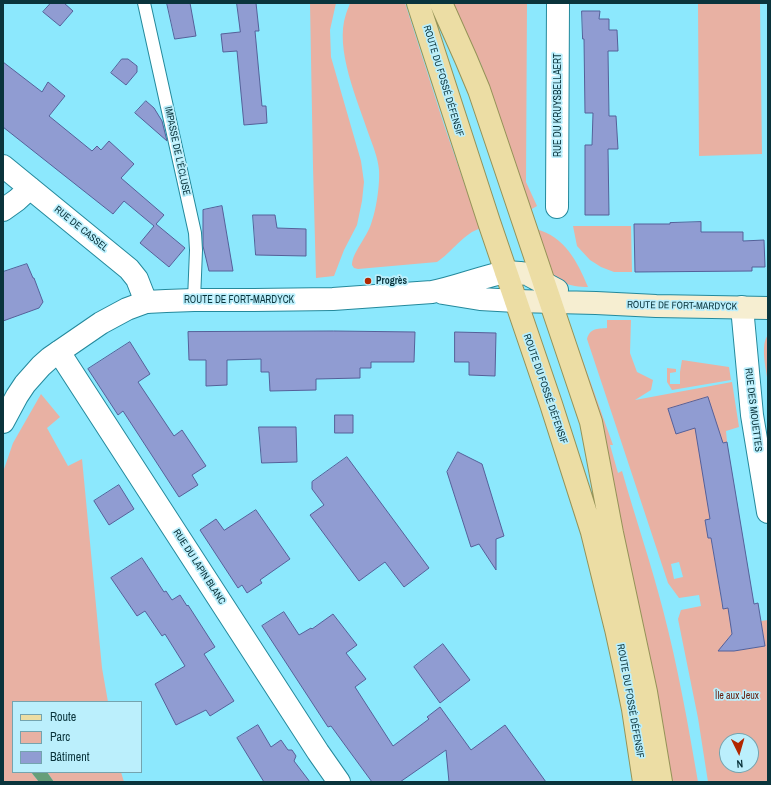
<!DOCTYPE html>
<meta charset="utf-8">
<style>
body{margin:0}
#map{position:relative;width:771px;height:785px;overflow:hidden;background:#8ce8fd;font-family:"Archivo Narrow",sans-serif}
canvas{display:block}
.frame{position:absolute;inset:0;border:4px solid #0a343c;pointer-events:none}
.legend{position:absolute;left:12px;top:701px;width:130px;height:72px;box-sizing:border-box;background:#bbeffc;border:1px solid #74a4af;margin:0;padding:5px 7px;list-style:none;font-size:12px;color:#0a343c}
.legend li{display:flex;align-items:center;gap:8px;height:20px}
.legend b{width:20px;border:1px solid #74a4af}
.north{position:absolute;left:719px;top:733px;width:40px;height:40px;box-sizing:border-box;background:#bbeffc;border:1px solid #74a4af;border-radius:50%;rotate:175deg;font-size:11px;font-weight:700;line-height:16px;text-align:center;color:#0a343c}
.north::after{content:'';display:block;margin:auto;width:14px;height:18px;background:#b22700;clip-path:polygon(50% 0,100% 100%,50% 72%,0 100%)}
</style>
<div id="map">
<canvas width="771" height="785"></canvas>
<div class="frame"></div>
<ul class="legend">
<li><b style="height:5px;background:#ecdda4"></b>Route</li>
<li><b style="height:11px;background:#e8b1a3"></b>Parc</li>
<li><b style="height:11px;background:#909cd2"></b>Bâtiment</li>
</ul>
<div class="north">N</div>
</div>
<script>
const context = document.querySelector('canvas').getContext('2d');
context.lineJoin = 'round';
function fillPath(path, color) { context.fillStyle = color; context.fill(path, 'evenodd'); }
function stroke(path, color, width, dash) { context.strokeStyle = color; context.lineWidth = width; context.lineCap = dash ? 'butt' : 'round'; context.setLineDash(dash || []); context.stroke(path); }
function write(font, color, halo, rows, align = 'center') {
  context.font = font + ' "Archivo Narrow",sans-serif'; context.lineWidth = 3.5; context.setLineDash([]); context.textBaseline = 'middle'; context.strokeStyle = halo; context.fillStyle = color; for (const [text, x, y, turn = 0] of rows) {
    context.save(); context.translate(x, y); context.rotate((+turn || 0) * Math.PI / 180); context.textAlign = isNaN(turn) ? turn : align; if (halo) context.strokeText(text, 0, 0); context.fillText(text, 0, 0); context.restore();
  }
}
fillPath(new Path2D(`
 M310 3H336L330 30 331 57 361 161 364 182 362 201 357 225 344 250 334 276 316 278 313 167Z
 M350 3H405L444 125 480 229C466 231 450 254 437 262L358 269 354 268 352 265C352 253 367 237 371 224 376 211 380 185 379 170 378 158 373 146 369 135 358 101 334 49 346 14 347 10 349 7 350 3Z
 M451 3H527L526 182 537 206 530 210 481 64Z
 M698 3H760L762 154 699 156Z
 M573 226H631L632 272H614L601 267 590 260 577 246Z
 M536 229C565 237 577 261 588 287 580 287 570 286 562 282 547 274 541 245 536 229Z
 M607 320H631L630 353 637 372 653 380 651 390 635 400 732 382 739 427 726 431 727 442 702 446 713 518 705 520 708 538H711L723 609 729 608 732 626 731 627 732 636 729 637 726 643C728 648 729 651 734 651L765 646 761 621 768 620V782H708L698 718 678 619 681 610 701 606 699 595 679 598 668 583 620 438 587 339C590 328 597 329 607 328ZM679 562 683 577 674 579 671 564ZM727 741H751V765H727Z
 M768 335V382C766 370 760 344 768 335Z
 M578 347 613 445H610L618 473 622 471C635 517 651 563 663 610 678 667 688 724 698 782H671L577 348Z
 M682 360 729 367 731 380 672 390 667 382V368L676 369V372L670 373V384H680V372Z
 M41 394 60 417 47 428 68 466 82 459 102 668 108 702H13V772H31L39 782H3V472L13 443Z
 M47 772H121L124 782H54Z`), '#e8b1a3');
fillPath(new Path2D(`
 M31 772H47L54 782H39Z`), '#669e79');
const building = new Path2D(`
 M51 3H64L73 11 60 26 43 12Z
 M167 3H190L196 36 175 39Z
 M237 3H256L259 31H255L262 106H266L267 123 244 125 237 51 223 52 221 34 240 32Z
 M582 11H600L599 19H609V30H617L618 51H608L609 116H616L618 149H608L609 215H585V145H592L593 113H585L584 39H583Z
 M122 59H128L137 66V72L126 85 111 73Z
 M3 62 42 92 48 82 65 96 49 116 92 151 97 146 101 150 109 141 134 164 121 178 164 215 156 224 185 248 169 267 140 243 154 226 124 201 113 214 3 127Z
 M146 101 154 108 162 121 167 141 135 113Z
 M222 206 233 271H209L203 246V210Z
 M253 215H275L277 228 306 229V256L256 255Z
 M701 222V232H743V241L764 240 765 267H752V271L635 272 634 224H670V223Z
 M27 264 33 278H34L43 302 39 308 3 321V272Z
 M334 331 415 332 414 362H371V368H360V378L316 379V390L270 391 269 372H261V359L227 360V385L206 386V360H189L188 332Z
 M455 332 496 333 495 376 469 375V362H455Z
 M130 342 150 374 138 382 174 436 182 430 206 466 192 475 198 485 179 497 123 411 118 415 88 369Z
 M708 397 723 443 727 442 754 604 758 603 765 646 734 651H718L732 634 728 608 723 609 722 602 711 538H708L705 520 710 519 695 428 676 434 668 409Z
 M335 415H353V433H335Z
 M259 427H296L297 462 262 463Z
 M458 452 482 464 504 536 496 539V570L479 544 471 547 447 472Z
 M347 457 429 568 404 587 385 562 359 581 310 515 324 505 312 489V482Z
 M119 485 134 509 109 525 94 501Z
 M256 510 290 559 260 580 262 583 247 593 242 585 238 588 200 530 216 519 224 530Z
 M142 558 164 592 166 591 172 600 180 595 187 606 188 605 215 647 204 654 234 701 210 716 206 710 176 725 155 684 185 666 165 634 162 636 145 611 137 616 111 578Z
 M284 612 299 635 311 628 312 629 333 614 357 645 346 653 366 679 355 687 393 746 429 719 427 717 440 707 471 750 505 725 546 782H449L446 750 400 782H372L331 726 328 727 262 626Z
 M443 644 470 680 440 703 414 667Z
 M258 725 271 747 281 740 288 750H292L296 756 294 761 310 782H264L237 738Z`);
fillPath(building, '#909cd2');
stroke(building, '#556099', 1);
const service = new Path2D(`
 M144 3 195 233 196 250 194 300`);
const minor = new Path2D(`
 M3 166 129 269 137 279 146 302
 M557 207 558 3
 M3 210 17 200 30 188
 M742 307 752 415 768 512
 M59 352 318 752 339 782`);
const tertiary = new Path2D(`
 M443 293 480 299 516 301
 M3 422 17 396 25 384 41 366 50 358 101 323 127 309 146 302 166 301 194 300H254L333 299 432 292C457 287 481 277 506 272`);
const secondary = new Path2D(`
 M506 272 520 273 527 274 557 290
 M516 301 596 303 656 306 768 308`);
const primary = new Path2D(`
 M418 3 489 222 551 404 592 532 616 629 625 670 633 709 644 782
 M441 3 466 59 479 90 591 422 612 533 646 692 661 782`);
stroke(service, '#24899c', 14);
stroke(minor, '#24899c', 24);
stroke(tertiary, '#24899c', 24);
stroke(secondary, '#24899c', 24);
stroke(primary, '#959358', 24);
stroke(service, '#fff', 12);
stroke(minor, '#fff', 22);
stroke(tertiary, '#fff', 22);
stroke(secondary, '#f6eed1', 22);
stroke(primary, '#ecdda4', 22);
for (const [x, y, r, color] of [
 [368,281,4,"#b22700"]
]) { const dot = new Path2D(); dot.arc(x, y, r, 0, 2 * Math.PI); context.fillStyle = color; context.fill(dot); stroke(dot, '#bbeffc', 1.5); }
write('10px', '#0a343c', '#bbeffc', [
 ["ROUTE DU FOSSÉ DÉFENSIF",443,81,73],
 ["RUE DU KRUYSBELLAERT",558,105,-90],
 ["IMPASSE DE L'ÉCLUSE",177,151,78],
 ["RUE DE CASSEL",81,229,39],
 ["ROUTE DE FORT-MARDYCK",239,300],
 ["ROUTE DE FORT-MARDYCK",682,306,1],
 ["ROUTE DU FOSSÉ DÉFENSIF",545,389,71],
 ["RUE DES MOUETTES",753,410,83],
 ["RUE DU LAPIN BLANC",199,567,57],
 ["ROUTE DU FOSSÉ DÉFENSIF",630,701,80]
]);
write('bold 10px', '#0a343c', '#bbeffc', [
 ["Progrès",376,281]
], 'left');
write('10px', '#651a08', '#bbeffc', [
 ["Île aux Jeux",737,696]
]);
</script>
